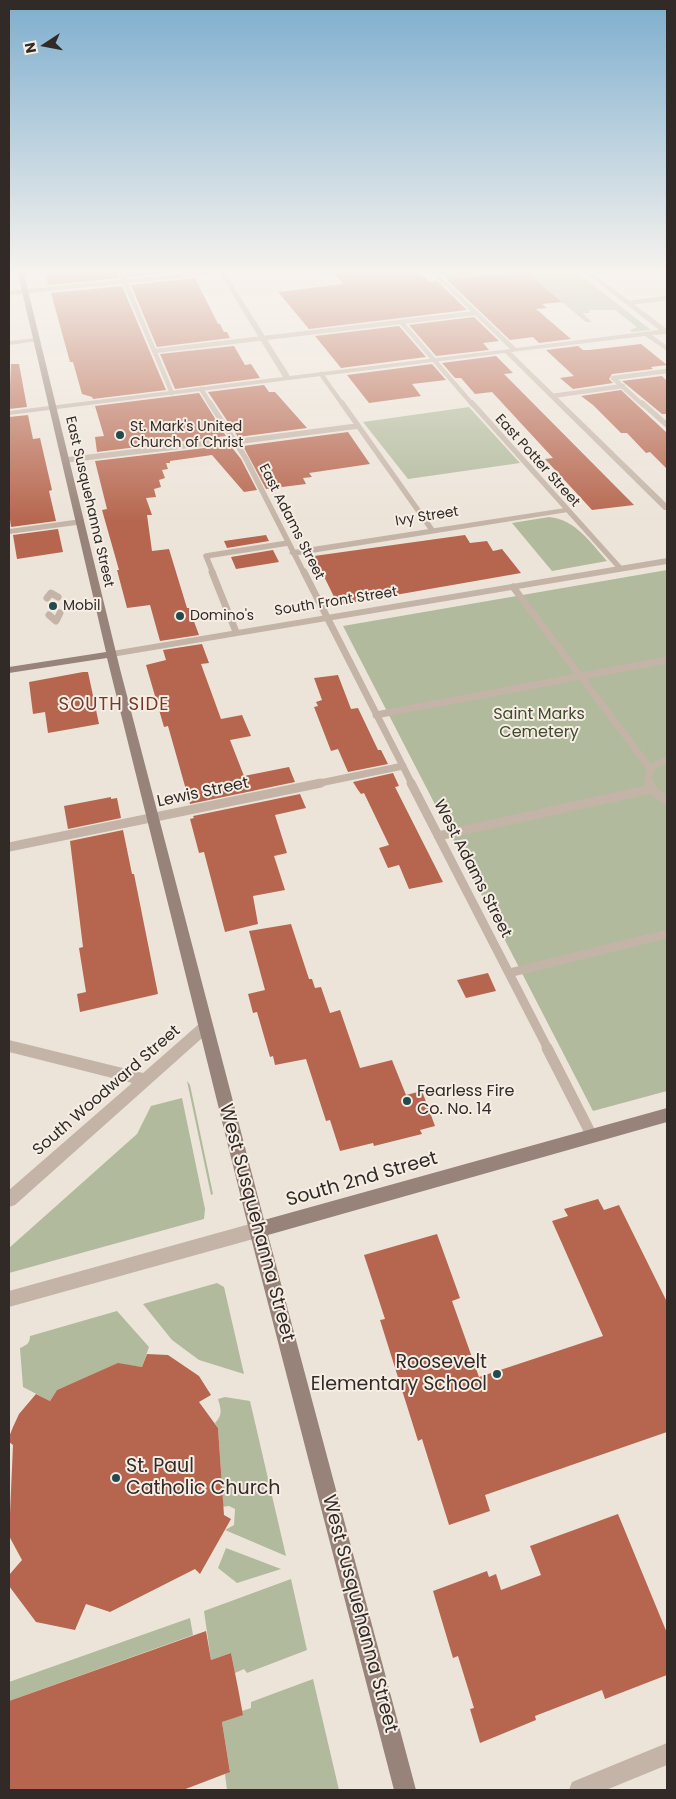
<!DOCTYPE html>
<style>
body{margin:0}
#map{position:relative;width:676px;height:1799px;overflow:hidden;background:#ede4d9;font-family:Poppins,sans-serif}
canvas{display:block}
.frame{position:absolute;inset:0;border:10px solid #312a27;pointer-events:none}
.north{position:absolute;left:20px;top:20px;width:50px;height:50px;-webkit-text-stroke:4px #f6eee5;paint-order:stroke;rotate:259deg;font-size:14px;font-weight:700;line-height:20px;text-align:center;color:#312a27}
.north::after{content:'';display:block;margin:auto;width:18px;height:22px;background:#312a27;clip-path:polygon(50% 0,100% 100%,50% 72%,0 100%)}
</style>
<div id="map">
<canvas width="676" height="1799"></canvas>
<div class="frame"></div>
<div class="north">N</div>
</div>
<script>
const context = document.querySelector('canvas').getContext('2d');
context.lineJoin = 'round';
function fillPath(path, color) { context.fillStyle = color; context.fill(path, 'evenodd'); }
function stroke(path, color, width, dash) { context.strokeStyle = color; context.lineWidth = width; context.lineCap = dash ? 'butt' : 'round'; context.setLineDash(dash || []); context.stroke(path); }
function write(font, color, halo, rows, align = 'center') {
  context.font = font + ' Poppins,sans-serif'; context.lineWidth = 4; context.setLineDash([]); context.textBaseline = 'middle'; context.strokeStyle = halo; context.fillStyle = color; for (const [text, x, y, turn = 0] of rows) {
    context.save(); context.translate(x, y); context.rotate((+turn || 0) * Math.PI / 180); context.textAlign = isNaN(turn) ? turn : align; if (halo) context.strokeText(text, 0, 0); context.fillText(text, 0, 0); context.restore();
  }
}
fillPath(new Path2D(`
 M437 270H574L651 330 632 332 630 330 637 327 615 310H590L589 313H582L592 322H586L526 272 474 278 491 321Z
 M469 407 520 463 408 479 363 422Z
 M549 517C575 519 591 543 607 561L552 571 512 523Z
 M667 570V1091L593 1111 343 626Z
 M187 1081 190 1085 213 1194 211 1195Z
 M182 1098 205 1209 204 1219 9 1273V1248L137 1134 151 1106Z
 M217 1283 224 1287 244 1374 199 1360 172 1340 143 1304Z
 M117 1311 149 1347 142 1367 118 1364 57 1390 50 1401 23 1387 20 1348C27 1345 30 1343 30 1336Z
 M225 1397 250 1401 286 1556 225 1530 234 1525 235 1509 229 1506 221 1507 223 1501 218 1428 215 1423C223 1415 221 1409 218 1399Z
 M226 1548 281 1569 237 1583 218 1568Z
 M291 1579 307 1650 247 1673 244 1669 235 1673 231 1653 211 1660 204 1611Z
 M190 1618 193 1635 9 1701V1682Z
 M313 1679 339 1790H227L225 1774 230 1771 222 1722 243 1714 242 1711 251 1708V1702Z`), '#b1ba9c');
fillPath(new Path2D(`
 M74 270H116L119 278 48 285 45 272Z
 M124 270H190L191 271 127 277Z
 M351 270H417L430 282 437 281 467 310 309 329 278 292 343 284 333 272Z
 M526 272 562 302 542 304 547 308 536 309 571 339 539 343 533 337 510 340 447 280Z
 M195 278 218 324H220L224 332H227L230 338 157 347 131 285Z
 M122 286 166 390 93 399 92 397 82 394 73 362H70L51 293Z
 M474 317 499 341 483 343 489 350 436 356 409 325Z
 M399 326 426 357 341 368 315 336Z
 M641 344 667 365 651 367 653 369 612 374 609 379 613 383 573 389 560 378 574 376 546 350 578 346 583 350H589Z
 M234 346 245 365 251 364 260 378 175 389 160 354Z
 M496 356 513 373 504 374 634 505 592 510 545 459 553 458 492 392 475 394 461 378H455L442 363Z
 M11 364H19L27 407 9 409Z
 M432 364 446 380 412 384 421 396 391 400 369 403 347 375Z
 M662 376 667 381V414H662L622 381Z
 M264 385 269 392H275L307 428 238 437 208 392Z
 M621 390 667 433V469L650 452 646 453 627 433H621L593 405 581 396Z
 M199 393 226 436 97 452 95 437 104 436 95 406Z
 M28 415 33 439 40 438 52 490 49 491 56 521 11 527 9 512V417Z
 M348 432 370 464 309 473 312 477 303 478 306 484 266 489 243 446Z
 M230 445 241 459 257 490 244 492 212 455 170 461V463H166L168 469 162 470 165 478 159 480 161 487 154 489 156 497 146 498 152 515H147L152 551 169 549 187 608H189L199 635 160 641 150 605 127 608 117 570H119L102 510 107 509 95 461Z
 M58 529 63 552 17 559 13 535Z
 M266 535 269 541 227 548 224 541Z
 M465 535 470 543 487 541 493 551 502 549 521 573 338 605 314 556Z
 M273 550 279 562 236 569 231 557Z
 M202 644 209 663 201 664 221 719 242 715 251 736 230 740 244 776 289 767 295 782 190 804 168 726 164 727 146 665 166 660 163 650Z
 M83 672H88L99 724 48 733 45 712 33 714 29 682Z
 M338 675 351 709 358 708 378 750H381L388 764 348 772 338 749 331 751 314 707 318 706 316 702 322 700 314 678Z
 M393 773 399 786 395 787 443 882 409 889 399 865 388 868 379 848 389 845 364 793 361 794 358 790 353 782Z
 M300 794 306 808 275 815 287 853 274 856 285 890 253 896 258 924 225 932 204 852 199 853 190 819 194 818 193 816Z
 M111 797V799L117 798 121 818 68 829 64 806Z
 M123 830 132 874H134L158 994 80 1012 77 994 86 992 79 948 83 947 70 841Z
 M291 924 309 979H312L315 988 321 987 330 1013 340 1010 360 1068 392 1060 406 1095 422 1091 435 1126 420 1130 422 1134 374 1146 373 1143 340 1151 330 1120 326 1121 306 1059 275 1065 273 1056 270 1057 257 1012 253 1013 248 994 265 990 249 931Z
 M488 973 496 991 466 998 457 980Z
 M598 1199 604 1210 619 1205 667 1302V1432L485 1495 490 1511 449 1525 422 1439 418 1441 380 1320 385 1319 364 1255 437 1234 460 1298 452 1301 479 1377 603 1336 552 1221 568 1216 564 1209Z
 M147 1354 168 1355 199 1376 211 1395 199 1402 218 1428 224 1515 231 1519 200 1574 195 1569 110 1612 86 1604 75 1630 36 1622 9 1586V1575L22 1560 9 1536 13 1445 9 1442V1437L13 1427 19 1414 36 1394 50 1401 57 1390 118 1363 142 1367Z
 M618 1514 667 1633V1675L605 1699 602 1690 535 1716 536 1720 480 1743 470 1709 474 1708 458 1656 453 1658 433 1591 487 1571 489 1577 496 1574 501 1590 541 1575 530 1546Z
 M206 1631 211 1660 231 1653 238 1688 243 1715 222 1722 230 1772 183 1790H9V1701Z`), '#b6664e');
stroke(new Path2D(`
 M120 270 172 393
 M628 303 667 298
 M401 322 473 405
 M155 351 476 313
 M321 374 343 405
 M201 389 211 405
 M552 396 623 386
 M643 405 613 378 667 371`), '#c4b4a7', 4.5);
stroke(new Path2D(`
 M210 403 245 457 304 573
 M342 403 432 530
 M472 403 620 568
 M642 403 667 425
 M234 442 358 426
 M66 460 233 440
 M213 573 206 556 288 543`), '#c4b4a7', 5.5);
stroke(new Path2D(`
 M212 572 236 632
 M304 572 412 784
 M513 587 650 768
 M47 598 51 593 58 597
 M49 615 56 621 60 613
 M376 715 667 660
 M315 784 403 766
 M649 784C645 770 655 764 667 760`), '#c4b4a7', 7);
stroke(new Path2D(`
 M411 783 548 1049
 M649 783 654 791 667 801
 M438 836 651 789
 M9 847 321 783
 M509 973 667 934`), '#c4b4a7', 9);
stroke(new Path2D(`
 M547 1048 592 1136`), '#c4b4a7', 11);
fillPath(new Path2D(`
 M217 270H244L225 273 290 376 510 349 428 270H434L516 348 659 330 582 270H588L667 329V334L652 335 667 346V351L645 336 511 352 667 504V510H664L505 353 9 415V411L283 377 220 274 9 295V291Z
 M37 338 39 339V341L9 345V341Z
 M565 508H568V512L293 556 289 553 293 550Z
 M81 519 84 520V524L9 534V529Z
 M667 558V564L112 657 107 654 112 651Z
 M205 1021 210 1023 212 1027 210 1031 15 1205 9 1207V1190L132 1083 9 1052V1040L143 1073 200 1023Z
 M257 1222 263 1224 265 1230 263 1236 257 1238 9 1307V1291Z
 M667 1743V1765L606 1790H569L572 1782Z`), '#c4b4a7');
fillPath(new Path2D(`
 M17 270H23L120 669 264 1220 667 1108V1122L268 1235 416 1790H394L249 1230 107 658 9 673V667L106 652Z`), '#978379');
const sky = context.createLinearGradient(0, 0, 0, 522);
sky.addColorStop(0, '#7daece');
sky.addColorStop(0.52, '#f7f3ee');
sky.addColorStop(1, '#f7f3ee00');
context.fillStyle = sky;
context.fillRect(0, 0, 676, 522);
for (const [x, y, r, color] of [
 [120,435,5,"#224b4d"],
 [53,606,5,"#224b4d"],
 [180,616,5,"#224b4d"],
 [407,1101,5,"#224b4d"],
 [497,1374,5,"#224b4d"],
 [116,1478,5,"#224b4d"]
]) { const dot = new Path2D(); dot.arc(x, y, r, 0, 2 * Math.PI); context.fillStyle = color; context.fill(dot); stroke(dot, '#f6eee5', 2); }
write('14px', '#312a27', '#f6eee5', [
 ["St. Mark's United",130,427],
 ["Church of Christ",130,443],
 ["Mobil",63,606],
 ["Domino's",190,616]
], 'left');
write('14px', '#312a27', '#f6eee5', [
 ["East Potter Street",537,461,48],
 ["East Susquehanna Street",89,502,77],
 ["Ivy Street",427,517,-9],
 ["East Adams Street",291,522,63],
 ["South Front Street",336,602,-9]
]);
write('16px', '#424c2d', '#f6eee5', [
 ["Saint Marks",539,715],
 ["Cemetery",539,733]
]);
write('16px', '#312a27', '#f6eee5', [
 ["Lewis Street",203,793,-12],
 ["West Adams Street",472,869,63],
 ["South Woodward Street",107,1091,-41]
]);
write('16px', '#312a27', '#f6eee5', [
 ["Fearless Fire",417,1092],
 ["Co. No. 14",417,1110]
], 'left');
context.letterSpacing = '1px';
write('18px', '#763a2a', '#f6eee5', [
 ["SOUTH SIDE",114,705]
]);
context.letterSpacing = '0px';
write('19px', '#312a27', '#f6eee5', [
 ["South 2nd Street",362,1180,-16],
 ["West Susquehanna Street",256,1223,75],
 ["West Susquehanna Street",359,1614,75]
]);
write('19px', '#312a27', '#f6eee5', [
 ["Roosevelt",487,1363],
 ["Elementary School",487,1385],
 ["St. Paul",126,1467,"left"],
 ["Catholic Church",126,1489,"left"]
], 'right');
</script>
